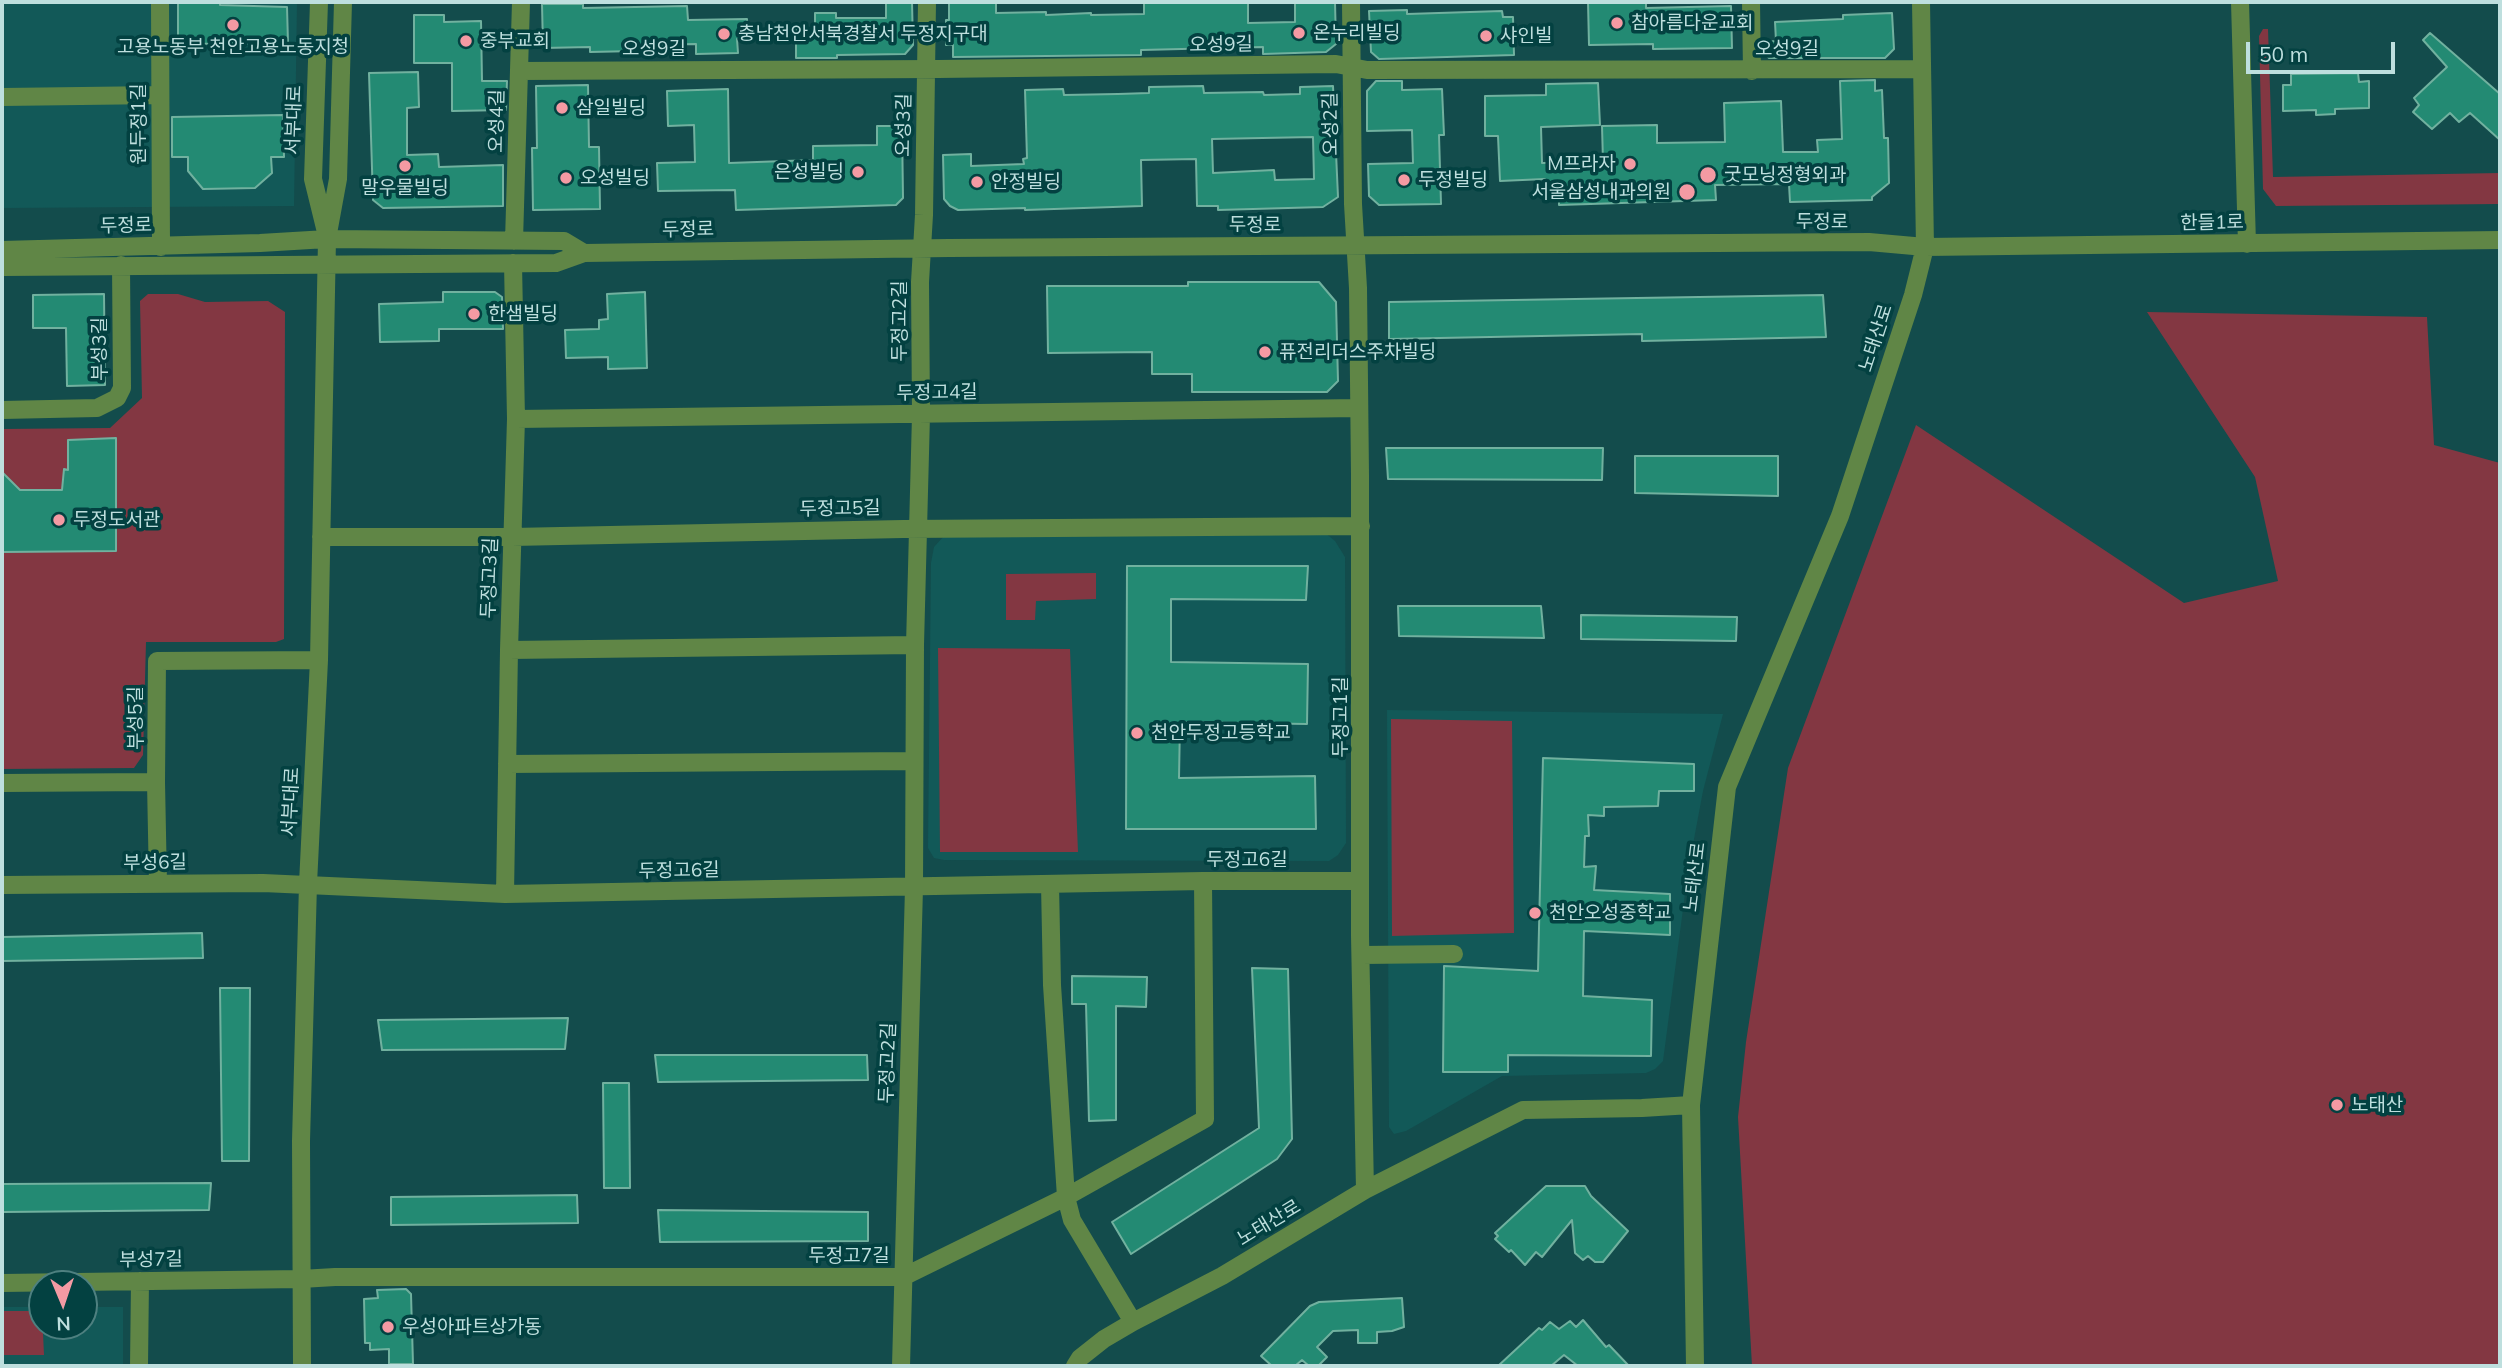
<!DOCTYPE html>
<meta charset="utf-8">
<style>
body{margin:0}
#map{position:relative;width:2502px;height:1368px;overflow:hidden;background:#134c4c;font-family:Mulish,sans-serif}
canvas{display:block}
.frame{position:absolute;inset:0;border:4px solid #bedfde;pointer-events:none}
.north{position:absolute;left:28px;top:1270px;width:70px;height:70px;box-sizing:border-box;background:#034141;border:2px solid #4e8080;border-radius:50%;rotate:178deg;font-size:19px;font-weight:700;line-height:28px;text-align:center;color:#bedfde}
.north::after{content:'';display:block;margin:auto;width:24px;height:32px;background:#f49aa3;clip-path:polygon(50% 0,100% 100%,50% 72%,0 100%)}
.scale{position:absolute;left:2246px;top:42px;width:149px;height:32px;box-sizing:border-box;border:4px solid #bedfde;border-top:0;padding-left:9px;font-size:21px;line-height:24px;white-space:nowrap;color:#bedfde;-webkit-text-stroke:5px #034141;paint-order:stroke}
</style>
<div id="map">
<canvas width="2502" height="1368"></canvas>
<div class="frame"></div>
<div class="north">N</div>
<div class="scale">50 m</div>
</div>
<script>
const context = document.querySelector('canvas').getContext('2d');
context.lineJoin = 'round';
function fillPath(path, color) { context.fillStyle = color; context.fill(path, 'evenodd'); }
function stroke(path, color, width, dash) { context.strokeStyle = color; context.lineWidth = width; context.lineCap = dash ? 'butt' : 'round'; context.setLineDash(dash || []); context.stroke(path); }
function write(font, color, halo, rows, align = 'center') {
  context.font = font + ' Mulish,"Noto Sans KR",sans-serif'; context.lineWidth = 7; context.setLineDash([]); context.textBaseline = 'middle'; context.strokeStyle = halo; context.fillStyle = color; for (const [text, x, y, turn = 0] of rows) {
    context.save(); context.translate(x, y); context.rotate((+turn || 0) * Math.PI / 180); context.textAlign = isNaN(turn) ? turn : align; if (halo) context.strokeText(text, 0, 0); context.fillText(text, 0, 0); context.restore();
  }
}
fillPath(new Path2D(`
 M2 2H297L294 206 2 208Z
 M1324 532 1335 541 1345 557 1346 843 1338 855 1329 861 944 860 934 858 928 848 931 563 934 547 944 536Z
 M1387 710 1723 714 1703 791 1688 871 1663 1061 1655 1069 1646 1073 1502 1076 1406 1131 1394 1134 1389 1127Z
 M2 1307H42V1326H84V1307H123V1366H2Z`), '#125958');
fillPath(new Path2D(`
 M2263 29H2268L2273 177 2500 173V204L2276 206 2263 189 2259 36Z
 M148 294H178L205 302 268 301 285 312 284 639 276 642H146L143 755 134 768 2 769V429L110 428 142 398 140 301Z
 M2147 312 2427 317 2434 445 2500 463V1366H1752L1738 1117 1746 1042 1788 768 1916 425 2184 603 2278 581 2255 477Z
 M1096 573V599L1036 601 1035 620H1006V574Z
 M938 648 1070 649 1078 852H940Z
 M1391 719 1512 721 1514 933 1392 936Z
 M2 1311H42L44 1355H2Z`), '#833742');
const building = new Path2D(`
 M178 2H220V5L287 7 288 43 178 44Z
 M886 2H912L913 45 905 54 837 55V58H796V29H815V13H836V18H886Z
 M949 2H996V13L1046 12V15L1091 13V15L1144 14V2H1248V23L1295 22V2H1335L1336 44 1326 52 1263 54V47L1141 50V55L953 57V45H946V20H949Z
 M1588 2H1646V8L1731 6 1732 48 1653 49V44L1589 45Z
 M542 4H583V8L687 6 688 20 747 19 748 39H737L738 53 696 54V44L635 45V51L590 52V47L543 48Z
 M1407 10V14L1502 11 1503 17H1513L1514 55 1379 59 1371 52 1369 11Z
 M1892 13 1894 49 1885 58H1769L1765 54 1764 42 1776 41 1775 22 1843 19V15Z
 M414 15H444V22L481 21 482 81H507L506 110 452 111V63H414Z
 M2430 33 2500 94V140L2470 113 2459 122 2450 113 2432 129 2413 112 2419 105 2414 98 2447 67 2423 40Z
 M418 72 419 107 407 108V155L438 154 439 167 503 165V206L383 208 373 200 369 73Z
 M2358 73 2359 82 2369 81V108L2335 109V114L2316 115V110L2283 111V85H2291V74Z
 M1875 80V91L1882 90 1884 138H1888L1889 183 1872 197V200L1790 202 1789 184 1715 185 1716 200 1559 205V198L1545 199V179L1500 181 1498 136H1485V96L1546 95V84L1598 83 1600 125 1541 127 1542 163 1603 162 1602 126 1657 125V143L1725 142 1724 103 1781 101 1783 152H1818L1817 140 1842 139 1840 81Z
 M1376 81H1402V90L1442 89 1444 135H1439L1441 204 1379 205 1369 196 1368 164 1413 163 1412 130 1367 131V91Z
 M588 85 589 147H599L600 209 533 210 532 148H537L536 86Z
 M1203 86 1204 93 1263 92 1264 95 1300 94V87L1333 86 1338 197 1323 207 1218 210V206H1197L1196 159 1141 160 1142 206 1025 210V208L958 210 950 206 944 199 943 155 971 154V166L1024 164 1023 159 1027 158 1025 90 1063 89 1064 95 1118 94 1149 93V87ZM1313 137 1314 179 1275 180 1274 170 1213 173 1212 139Z
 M728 89 729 163 813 160V146L877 145V126H902L903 198 896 205 736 210 735 190 658 191 657 163 695 162 694 125 668 126 667 91Z
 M283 115 284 157H271L272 173 255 188 203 189 188 171V157H172V117Z
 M1188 282H1319L1336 302 1338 381 1327 392H1192V374H1152V352L1048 353 1047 286H1188Z
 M443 292H495L502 297 503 329H439V341L380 342 379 304 443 302Z
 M645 292 647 368 608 369V357L566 358 565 330 599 329V320L608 319 607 294Z
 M104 294 105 385 67 386 66 328H33V295Z
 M1823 295 1826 337 1642 341V334L1389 339V302Z
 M116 438V551L2 552V472L20 490H62L64 469 68 470V440Z
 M1386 448H1603L1602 480 1388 479Z
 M1635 456H1778V496L1635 493Z
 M1127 566H1308L1306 600 1171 599V662L1308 664 1307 724 1180 722 1179 778 1315 776 1316 829H1126Z
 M1398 606H1541L1544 638 1399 636Z
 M1581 615 1737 617 1736 641 1581 639Z
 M1543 758 1694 764V791H1659L1658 806 1604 807V816L1588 815 1589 836H1585L1584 867 1596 866 1594 890 1670 894V935L1584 931 1583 996 1652 1000 1651 1056 1508 1055V1072H1443L1444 966 1538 971Z
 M202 933 203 958 2 961V937Z
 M1252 968 1288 969 1292 1139 1277 1159 1131 1254 1112 1222 1259 1128Z
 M1072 976 1147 977 1146 1007 1116 1006V1120L1089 1121 1086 1004H1072Z
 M220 988H250L249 1161H222Z
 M568 1018 565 1049 382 1050 378 1020Z
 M655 1055H867L868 1080 658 1082Z
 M603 1083H629L630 1188H604Z
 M211 1183 209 1210 3 1212 2 1184Z
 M1546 1186H1585L1591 1196 1628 1231 1603 1262H1595L1588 1256 1583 1260 1575 1253 1572 1220 1542 1257 1536 1252 1525 1265 1511 1250 1509 1252 1495 1239 1498 1236 1495 1233Z
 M577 1195 578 1223 391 1225V1197Z
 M658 1210 868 1212V1241L660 1242Z
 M406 1289 411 1294 413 1364H389V1349L370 1350V1343H365L364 1299 378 1298 377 1290Z
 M1402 1298 1404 1327 1392 1331 1377 1332V1343H1358V1330L1333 1331 1317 1347 1327 1357 1318 1366H1309L1302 1360 1295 1366H1272L1261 1356 1310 1306 1319 1302Z
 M1583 1320 1606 1347 1609 1345 1629 1366H1578L1564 1355 1551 1366H1498L1539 1328 1542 1330 1550 1322 1559 1329 1570 1321 1576 1327Z`);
fillPath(building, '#238a73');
stroke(building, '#71b19f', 2);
stroke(new Path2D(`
 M160 2 161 247
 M319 2 313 179 326 232
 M1351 2 1353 204 1358 288 1360 475V936L1365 1190
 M1751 2 1752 71
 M2240 2 2247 244
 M519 71 938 69 1336 64 1367 70 1922 69
 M2 97 160 95
 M514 241 521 2
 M2 250 260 243 327 239 564 241 584 253 556 263 2 267
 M584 253 949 248 1869 242 1925 247 2500 240
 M2 410 97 408 117 398 122 388 121 265
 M516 419 1359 408
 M321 537H512L903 529 1361 526
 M509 650 915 645
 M507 764 914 761
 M156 782 158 884
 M2 783 156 782 157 661 319 660
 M1050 884 1052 985 1066 1197 1072 1220 1133 1322
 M2 885 263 883 505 894 1203 881H1360
 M505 894 509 650 516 419 513 263
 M1362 955 1454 954
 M2 1283 301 1279 335 1277H903L1066 1197 1205 1119 1203 881
 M139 1366 140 1281
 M302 1366 301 1141 308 884 319 660 327 239 338 179 343 2
 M901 1366 914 888 915 645 921 415 920 282 924 215 927 2
 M1075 1366 1080 1358 1104 1339 1133 1322 1222 1276 1365 1190 1523 1110 1642 1108 1691 1105
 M1695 1366 1691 1105 1727 787 1840 516 1913 295 1925 247 1921 2`), '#608646', 18);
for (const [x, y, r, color] of [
 [1617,23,7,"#f49aa3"],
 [233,25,7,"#f49aa3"],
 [1299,33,7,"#f49aa3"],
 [724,34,7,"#f49aa3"],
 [1486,36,7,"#f49aa3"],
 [466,41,7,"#f49aa3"],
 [562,108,7,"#f49aa3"],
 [1630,164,7,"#f49aa3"],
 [405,166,7,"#f49aa3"],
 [858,172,7,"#f49aa3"],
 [1708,175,9,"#f49aa3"],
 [566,178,7,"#f49aa3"],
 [1404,180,7,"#f49aa3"],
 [977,182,7,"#f49aa3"],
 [1687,192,9,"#f49aa3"],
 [474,314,7,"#f49aa3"],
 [1265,352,7,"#f49aa3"],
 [59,520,7,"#f49aa3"],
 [1137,733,7,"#f49aa3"],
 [1535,913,7,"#f49aa3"],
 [2337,1105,7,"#f49aa3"],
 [388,1327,7,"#f49aa3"]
]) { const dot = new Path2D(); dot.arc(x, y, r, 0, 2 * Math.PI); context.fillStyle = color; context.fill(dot); stroke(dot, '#034141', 2.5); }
write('19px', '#bedfde', '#034141', [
 ["참아름다운교회",1631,23],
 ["온누리빌딩",1313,33],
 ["충남천안서북경찰서 두정지구대",738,34],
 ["샤인빌",1500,36],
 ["중부교회",480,41],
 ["고용노동부 천안고용노동지청",233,47,"center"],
 ["삼일빌딩",576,108],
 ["M프라자",1616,164,"right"],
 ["은성빌딩",844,172,"right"],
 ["굿모닝정형외과",1724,175],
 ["오성빌딩",580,178],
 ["두정빌딩",1418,180],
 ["안정빌딩",991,182],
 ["말우물빌딩",405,188,"center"],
 ["서울삼성내과의원",1671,192,"right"],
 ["한샘빌딩",488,314],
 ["퓨전리더스주차빌딩",1279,352],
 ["두정도서관",73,520],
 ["천안두정고등학교",1151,733],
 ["천안오성중학교",1549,913],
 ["노태산",2351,1105],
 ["우성아파트상가동",402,1327]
], 'left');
write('19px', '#bedfde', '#034141', [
 ["오성9길",1221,45,-1],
 ["오성9길",654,49],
 ["오성9길",1787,49],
 ["서부대로",294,120,-88],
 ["오성4길",497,121,-89],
 ["원두정1길",139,124,-90],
 ["오성2길",1331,124,-91],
 ["오성3길",904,125,-89],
 ["두정로",1822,222],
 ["한들1로",2212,223,-1],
 ["두정로",1255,225],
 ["두정로",126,226,-1],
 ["두정로",688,230,-1],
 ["두정고2길",900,321,-90],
 ["노태산로",1876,338,-72],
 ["부성3길",100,349,-90],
 ["두정고4길",937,393,-1],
 ["두정고5길",840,509,-1],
 ["두정고3길",490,578,-88],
 ["두정고1길",1341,717,-90],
 ["부성5길",136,718,-90],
 ["서부대로",291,802,-87],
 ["두정고6길",1247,860],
 ["부성6길",155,863,-1],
 ["두정고6길",679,871,-1],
 ["노태산로",1695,877,-83],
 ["두정고2길",888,1063,-88],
 ["노태산로",1269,1223,-31],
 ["두정고7길",849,1256],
 ["부성7길",151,1260,-1]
]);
</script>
